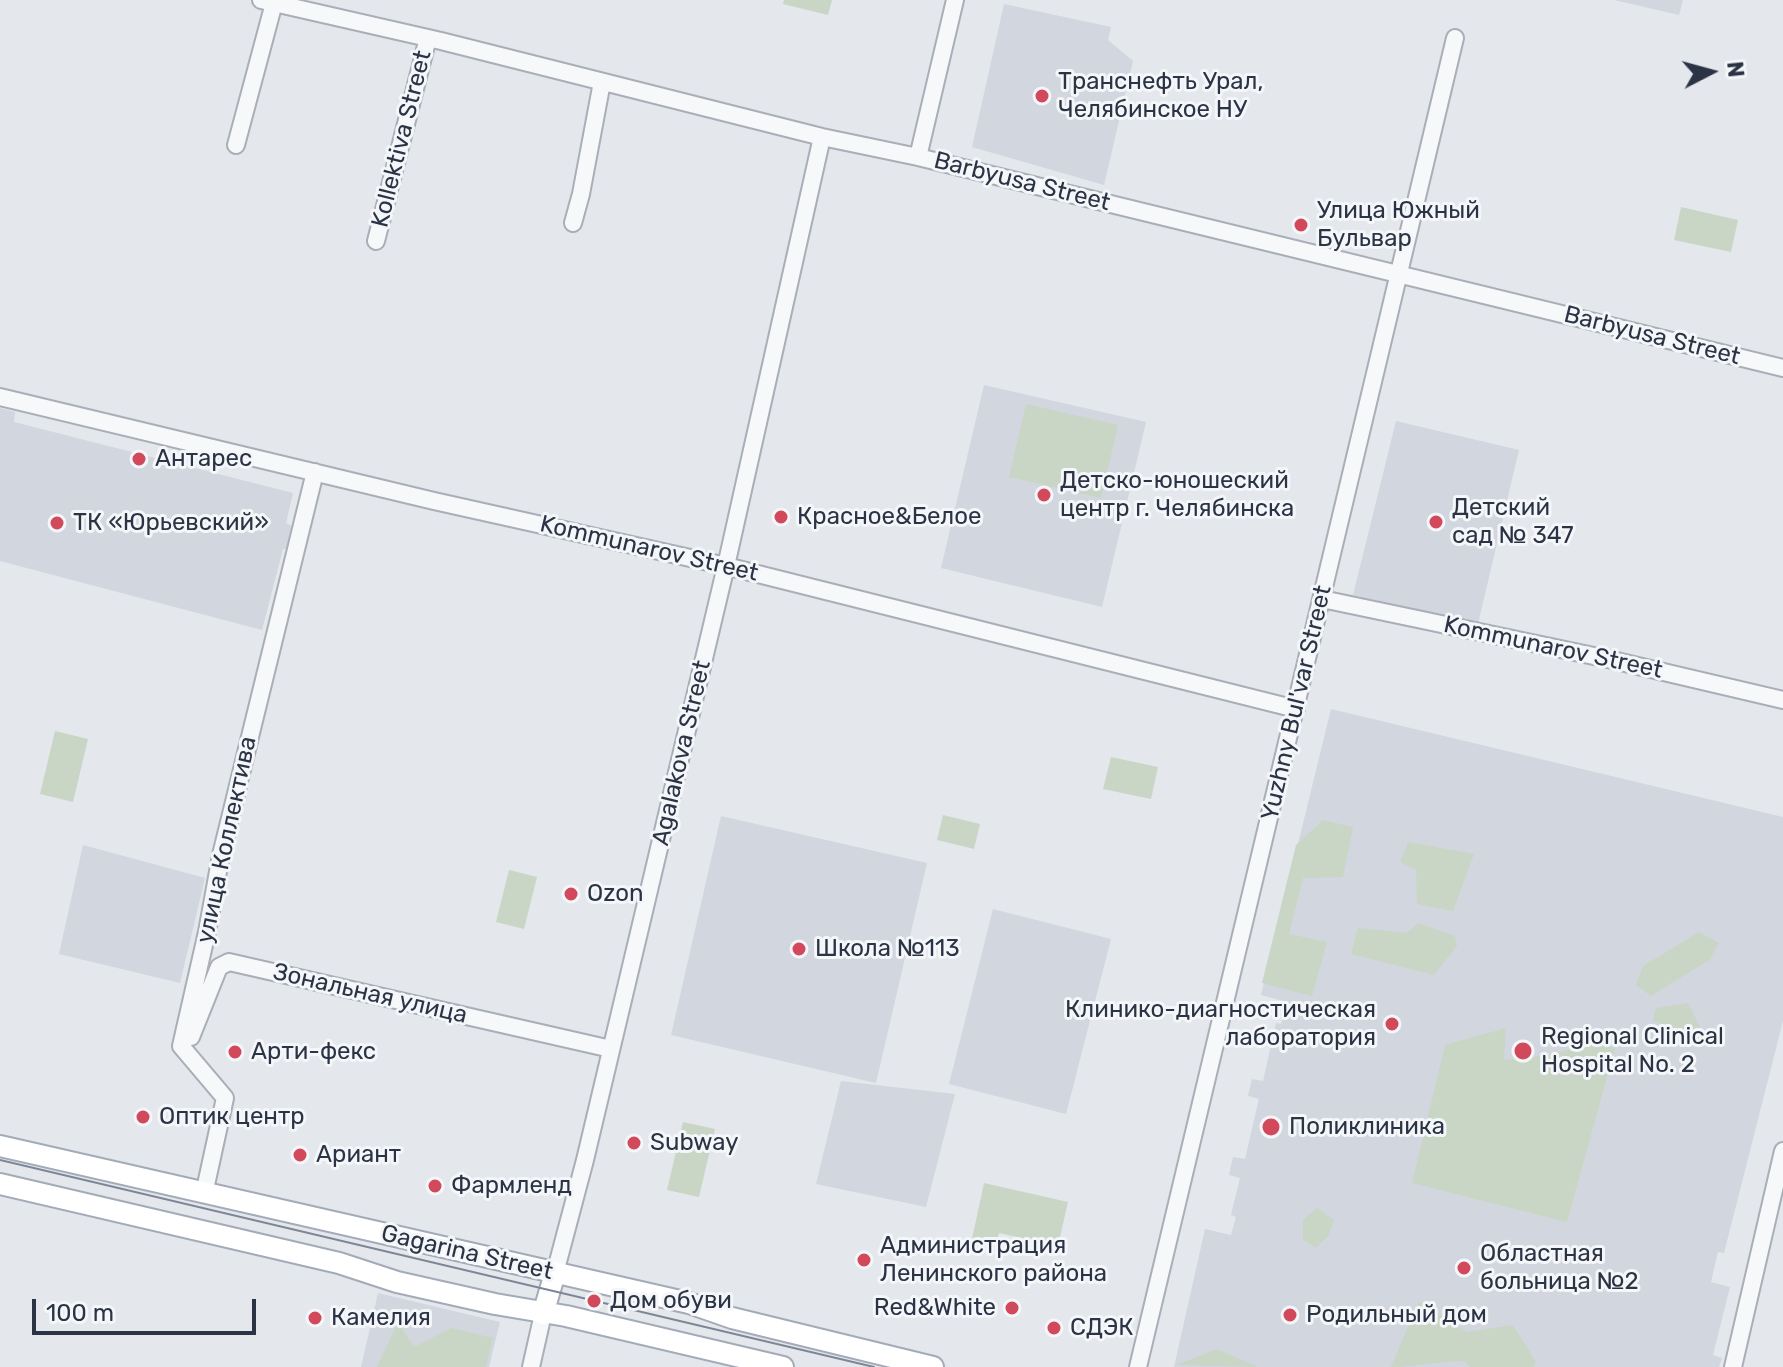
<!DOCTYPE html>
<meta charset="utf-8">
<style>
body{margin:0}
#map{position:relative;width:1783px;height:1367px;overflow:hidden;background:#e4e7ec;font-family:Rubik,sans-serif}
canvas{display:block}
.north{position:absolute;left:1671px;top:32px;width:80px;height:80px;-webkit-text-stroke:6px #f4f6f9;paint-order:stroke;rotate:84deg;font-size:22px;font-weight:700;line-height:32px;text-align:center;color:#2b3445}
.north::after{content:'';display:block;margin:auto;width:28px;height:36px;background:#2b3445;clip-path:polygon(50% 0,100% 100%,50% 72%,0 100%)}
.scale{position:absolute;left:32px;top:1299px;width:224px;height:36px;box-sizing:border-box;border:4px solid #2b3445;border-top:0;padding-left:10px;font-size:24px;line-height:28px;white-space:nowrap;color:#2b3445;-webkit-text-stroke:6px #f4f6f9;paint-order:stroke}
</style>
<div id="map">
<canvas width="1783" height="1367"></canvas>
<div class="north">N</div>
<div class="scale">100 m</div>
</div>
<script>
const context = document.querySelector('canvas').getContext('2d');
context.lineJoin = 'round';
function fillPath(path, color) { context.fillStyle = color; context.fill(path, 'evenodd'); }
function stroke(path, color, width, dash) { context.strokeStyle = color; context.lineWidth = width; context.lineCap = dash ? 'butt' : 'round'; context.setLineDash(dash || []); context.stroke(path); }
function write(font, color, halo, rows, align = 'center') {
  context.font = font + ' Rubik,sans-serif'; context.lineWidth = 6; context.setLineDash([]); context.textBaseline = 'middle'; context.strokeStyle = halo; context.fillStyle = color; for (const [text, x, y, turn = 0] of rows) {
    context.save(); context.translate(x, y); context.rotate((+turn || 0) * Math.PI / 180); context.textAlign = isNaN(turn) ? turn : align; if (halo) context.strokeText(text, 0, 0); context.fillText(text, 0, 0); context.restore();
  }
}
fillPath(new Path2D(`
 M1614 0H1683L1679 15Z
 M1004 4 1111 27 1108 40 1133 61 1104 185 972 147Z
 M984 385 1146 422 1102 607 941 568Z
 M0 408 15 412 14 422 293 493 286 523 292 526 286 549H283L262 630 0 561Z
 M1396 421 1519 450 1478 624 1353 595Z
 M1331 709 1783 817V1021L1724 1253 1718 1252 1711 1282 1730 1287 1713 1355 1722 1358 1719 1367H1174L1205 1229 1231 1235 1236 1217 1231 1215 1240 1178 1229 1175 1233 1157 1245 1159 1259 1099 1248 1096 1252 1079 1263 1081 1276 1023 1281 1024 1287 1002 1261 995Z
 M721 816 927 863 876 1083 671 1035Z
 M83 845 205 878 180 983 59 954Z
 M993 909 1111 939 1066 1114 949 1084Z
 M841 1081 955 1094 926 1207 816 1184Z
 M378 1293 500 1322 489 1367H361Z`), '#d2d6de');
fillPath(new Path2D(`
 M784 0H832L828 15 783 4Z
 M1681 207 1738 220 1731 252 1674 240Z
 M1026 404 1118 425 1101 498 1009 477Z
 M55 731 88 739 73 802 40 794Z
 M1111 757 1158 767 1151 799 1103 789Z
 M943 815 980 824 974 849 937 840Z
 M1323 820 1353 827 1343 877 1303 878 1289 934 1327 942 1312 996 1262 983 1296 845Z
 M1408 842 1474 854 1453 911 1417 904 1416 870 1400 862Z
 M509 870 537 877 524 929 496 922Z
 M1418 923 1455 936 1457 946 1434 975 1351 954 1358 928 1407 933Z
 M1699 932 1719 943 1709 960 1651 996 1636 985 1643 966Z
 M1688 1003 1704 1035 1703 1041 1653 1021 1656 1008Z
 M1506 1028 1504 1060 1542 1056 1599 1042 1615 1048 1567 1222 1412 1183 1445 1045Z
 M683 1122 715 1129 699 1197 667 1190Z
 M984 1183 1068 1202 1058 1246 999 1233 996 1244 972 1239Z
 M1317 1208 1334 1220 1328 1236 1316 1248 1303 1240V1220Z
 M1419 1301 1467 1332 1513 1325 1536 1362 1534 1367H1470L1464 1361C1438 1361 1417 1367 1391 1367Z
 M398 1322 414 1347 451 1328 493 1338 486 1367H377Z
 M1217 1349 1258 1367 1177 1365Z`), '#c9d6c5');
const minor = new Path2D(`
 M261 0 441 41 822 137 918 157 1783 368
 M236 145 274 3
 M918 157 955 0
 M573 223 581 194 602 82
 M376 241 428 38
 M0 397 434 501 726 566 1296 709
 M1322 599 1608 659 1783 700
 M191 1037 219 967 229 962 611 1049
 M204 1194 225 1098 181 1046 207 932 221 855 315 472
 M555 1273 585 1160 726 566 822 137
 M531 1367 543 1314
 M1138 1367 1455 38
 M1733 1367 1783 1151`);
const major = new Path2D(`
 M0 1146 689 1303 732 1318 933 1367
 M0 1184 339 1263 397 1282 495 1304 566 1316 783 1367
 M543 1314 555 1273`);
stroke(minor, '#a9aeb7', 20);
stroke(major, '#a3abb8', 24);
stroke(minor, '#f7f8fa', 16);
stroke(major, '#fff', 20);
stroke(new Path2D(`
 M0 1160 874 1367`), '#7d8696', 2);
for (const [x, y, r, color] of [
 [1042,96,8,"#d1495b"],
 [1301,225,8,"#d1495b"],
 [139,459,8,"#d1495b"],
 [1044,495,8,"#d1495b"],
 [781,517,8,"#d1495b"],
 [1436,522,8,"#d1495b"],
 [57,523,8,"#d1495b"],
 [571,894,8,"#d1495b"],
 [799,949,8,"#d1495b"],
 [1392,1024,8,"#d1495b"],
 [1523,1051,10,"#d1495b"],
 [235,1052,8,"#d1495b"],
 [143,1117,8,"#d1495b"],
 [1271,1127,10,"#d1495b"],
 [634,1143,8,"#d1495b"],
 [300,1155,8,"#d1495b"],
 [435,1186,8,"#d1495b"],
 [864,1260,8,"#d1495b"],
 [1464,1268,8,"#d1495b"],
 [594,1301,8,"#d1495b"],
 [1012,1308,8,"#d1495b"],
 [1290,1315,8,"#d1495b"],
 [315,1318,8,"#d1495b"],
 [1054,1328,8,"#d1495b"]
]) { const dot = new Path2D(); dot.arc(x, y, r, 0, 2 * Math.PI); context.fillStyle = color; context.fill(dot); stroke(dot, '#f4f6f9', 3); }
write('24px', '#2b3445', '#f4f6f9', [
 ["Транснефть Урал,",1058,82],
 ["Челябинское НУ",1058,110],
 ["Улица Южный",1317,211],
 ["Бульвар",1317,239],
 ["Антарес",155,459],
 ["Детско-юношеский",1060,481],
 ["центр г. Челябинска",1060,509],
 ["Детский",1452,508],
 ["сад № 347",1452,536],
 ["Красное&Белое",797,517],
 ["ТК «Юрьевский»",73,523],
 ["Ozon",587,894],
 ["Школа №113",815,949],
 ["Клинико-диагностическая",1376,1010,"right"],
 ["лаборатория",1376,1038,"right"],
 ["Regional Clinical",1541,1037],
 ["Hospital No. 2",1541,1065],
 ["Арти-фекс",251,1052],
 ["Оптик центр",159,1117],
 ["Поликлиника",1289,1127],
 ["Subway",650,1143],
 ["Ариант",316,1155],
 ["Фармленд",451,1186],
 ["Администрация",880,1246],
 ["Ленинского района",880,1274],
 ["Областная",1480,1254],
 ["больница №2",1480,1282],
 ["Дом обуви",610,1301],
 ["Red&White",996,1308,"right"],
 ["Родильный дом",1306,1315],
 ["Камелия",331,1318],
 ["СДЭК",1070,1328]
], 'left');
write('24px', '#2b3445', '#f4f6f9', [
 ["Kollektiva Street",402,139,-76],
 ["Barbyusa Street",1022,182,14],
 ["Barbyusa Street",1652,336,14],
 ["Kommunarov Street",649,549,13],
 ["Kommunarov Street",1553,648,12],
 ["Yuzhny Bul'var Street",1297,703,-77],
 ["Agalakova Street",682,753,-77],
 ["улица Коллектива",227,840,-78],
 ["Зональная улица",370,994,13],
 ["Gagarina Street",467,1253,13]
]);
</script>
